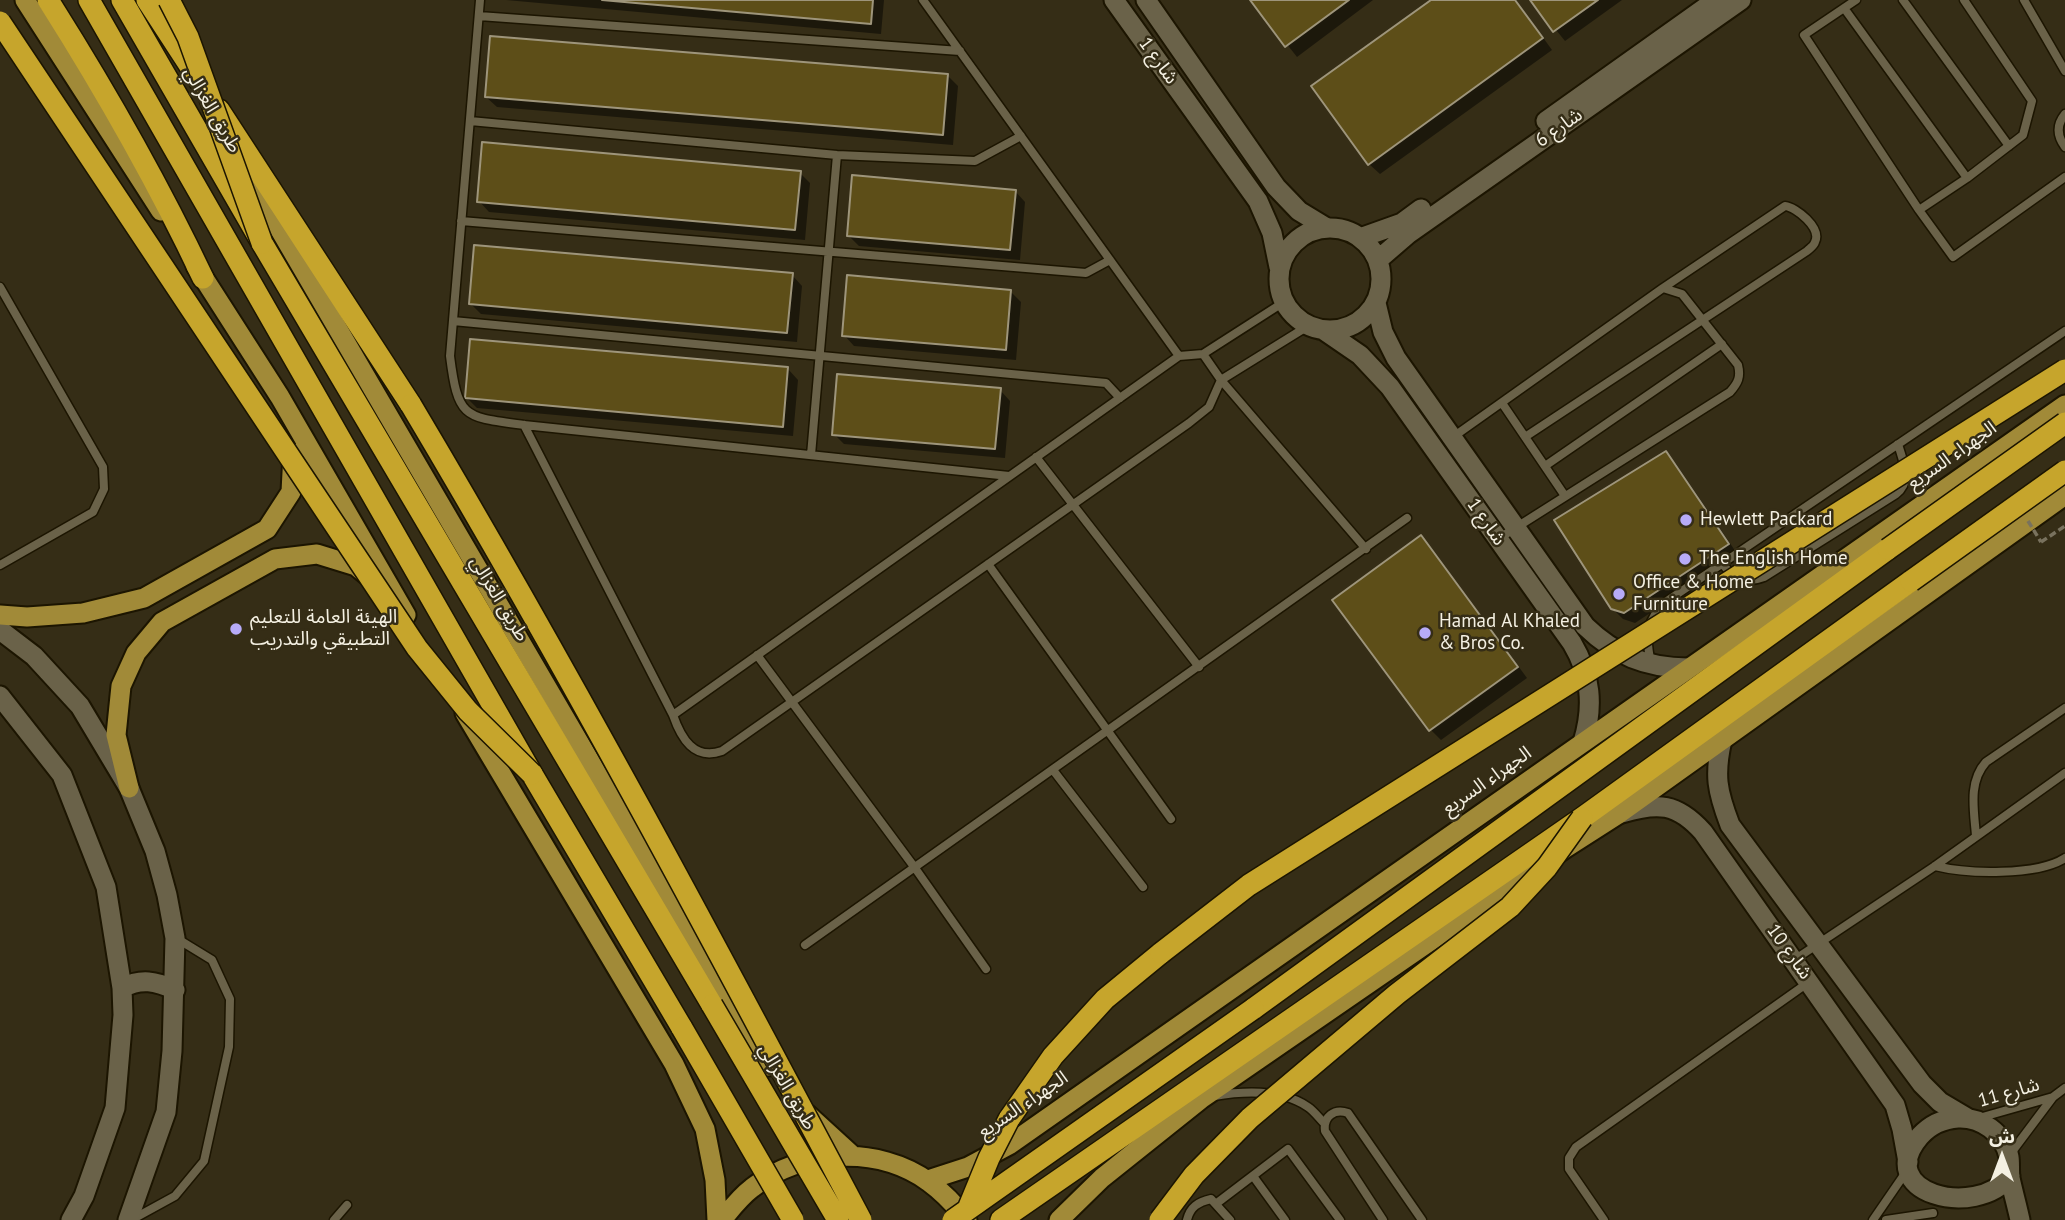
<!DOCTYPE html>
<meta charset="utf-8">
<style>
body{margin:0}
#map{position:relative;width:2065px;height:1220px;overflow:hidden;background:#352d16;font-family:"PT Sans","Noto Sans Arabic",sans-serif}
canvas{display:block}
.north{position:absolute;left:1967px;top:1122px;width:70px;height:70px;-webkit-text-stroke:5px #352d16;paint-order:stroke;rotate:0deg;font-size:19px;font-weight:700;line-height:28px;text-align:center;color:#f4f0e2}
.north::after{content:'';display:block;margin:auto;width:24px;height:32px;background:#f4f0e2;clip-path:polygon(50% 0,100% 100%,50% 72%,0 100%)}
</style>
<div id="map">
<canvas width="2065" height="1220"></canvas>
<div class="north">ش</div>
</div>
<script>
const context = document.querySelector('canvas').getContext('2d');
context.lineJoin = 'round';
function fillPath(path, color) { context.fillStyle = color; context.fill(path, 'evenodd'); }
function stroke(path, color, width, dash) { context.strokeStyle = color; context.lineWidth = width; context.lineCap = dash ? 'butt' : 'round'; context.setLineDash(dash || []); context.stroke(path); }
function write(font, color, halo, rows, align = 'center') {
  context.font = font + ' "PT Sans","Noto Sans Arabic",sans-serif'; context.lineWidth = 5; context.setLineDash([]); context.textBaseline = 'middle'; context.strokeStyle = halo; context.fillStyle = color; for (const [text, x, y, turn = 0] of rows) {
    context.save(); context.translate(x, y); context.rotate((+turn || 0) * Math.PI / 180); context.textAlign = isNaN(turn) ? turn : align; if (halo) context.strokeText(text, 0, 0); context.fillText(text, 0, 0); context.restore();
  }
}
fillPath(new Path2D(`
 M506 0H884L881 34Z
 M1252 0H1373L1297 57Z
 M1434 0H1516L1552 50 1380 174 1369 164Z
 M1532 0H1622L1565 41Z
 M947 75 958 86 953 145 497 107 486 97Z
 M800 173 810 183 805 240 489 212 479 201Z
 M1015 191 1025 202 1020 260 859 246 848 235Z
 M792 275 802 286 797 342 481 314 471 304Z
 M1010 291 1021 302 1016 360 854 346 844 335Z
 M788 369 798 380 793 436 477 408 466 397Z
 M1000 390 1010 401 1005 458 844 444 834 434Z
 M1665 454 1676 464 1738 555 1635 623 1623 619 1612 608Z
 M1421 538 1431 548 1527 678 1441 740 1431 730 1335 601Z`), '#0007');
const building = new Path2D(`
 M602 0H873L871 24Z
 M1250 0H1349L1285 47Z
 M1431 0H1515L1543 38 1368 165 1311 86Z
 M1530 0H1598L1553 32Z
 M490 36 948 74 943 135 485 97Z
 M482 142 801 171 795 230 477 202Z
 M852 175 1016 190 1010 250 847 236Z
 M474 245 793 273 787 333 469 304Z
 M847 275 1011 290 1006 350 842 336Z
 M470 339 788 367 783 427 465 398Z
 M837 374 1001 388 995 449 832 435Z
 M1666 451 1729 544 1624 613 1611 609 1554 520Z
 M1421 535 1518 667 1429 731 1332 600Z`);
fillPath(building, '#5d4e18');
stroke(building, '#9e957b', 2);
const service = new Path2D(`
 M480 0 450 356C458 419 464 417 524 425L1009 476
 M923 0 1179 356
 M1856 0 1804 35 1919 210 1953 257 2065 177
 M1903 0 2009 146
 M2024 0 2065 71
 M1844 8 1967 178
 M479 16 960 51
 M2065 114C2056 125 2057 136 2065 147
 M470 121 837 155 975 161 1021 136
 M1919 210 1967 178 2023 135 2032 101 1964 0
 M461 221 1086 273 1110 260
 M0 287 103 467 104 489 93 512 0 565
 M453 321 1106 383 1120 398
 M1203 354 1221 380 1366 549
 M1502 403 1565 496
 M524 425 673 715C681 738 694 761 722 751L1189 423 1209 407 1221 380 1308 326
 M1453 437 1663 288 1682 294 1738 365C1741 377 1738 383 1730 392L1498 539
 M1525 437 1807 251C1810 248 1814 246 1815 242 1822 228 1796 207 1785 206L1663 288
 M811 455 837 155
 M1036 457 1199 667
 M1545 466 1722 344
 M1722 563C1733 579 1746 584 1764 577L1896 494C1913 481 1903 462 1898 444
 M988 564 1171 819
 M757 655 915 868 986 969
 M1651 663C1645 637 1646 619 1667 601L2065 331
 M673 715 1179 356 1203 354 1284 302
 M1053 770 1143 887
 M1976 836C1974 810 1968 782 1986 762L2065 708
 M1935 866C1967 874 2037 876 2065 858
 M805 945 1407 518
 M1794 960 1935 866 2065 773
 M1214 1096C1244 1091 1282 1089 1308 1107 1314 1111 1319 1118 1324 1123
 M1979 1118 2053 1097
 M2011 1153 2053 1097 2065 1088
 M1253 1176 1285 1220
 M1217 1203 1288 1149 1340 1220
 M133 1219 175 1196 204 1161 229 1047 230 999 212 960 176 938
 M334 1220 347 1205
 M1187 1220C1190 1207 1198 1202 1211 1199L1230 1220
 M1383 1220 1325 1131C1323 1117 1334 1108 1348 1113L1422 1220
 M1604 1220 1569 1169V1158L1576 1147 1809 982
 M1873 1220 1906 1172
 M1886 1220 1933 1213`);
const tertiary = new Path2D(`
 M1114 0 1258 201 1272 233 1279 267
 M1146 0 1276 187 1299 211 1327 228
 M1546 121 1716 0
 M1279 279a51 51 0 1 1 102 0a51 51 0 1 1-102 0Z
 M1360 238 1402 223 1421 209
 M1379 259 1408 234 1741 0
 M1376 303 1383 332 1396 358 1585 626C1615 655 1646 668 1688 668
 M1325 331 1360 355 1390 387 1572 643C1591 675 1594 706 1583 742
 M0 630 34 656 80 706 129 788 155 851 167 895 175 938 172 1051 166 1112 128 1220
 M0 696 62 775 106 887 122 988 123 1015 115 1108 84 1196 71 1220
 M1722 740C1714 775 1717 791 1730 825L1922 1084 1940 1102 1967 1118
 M1622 813C1658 802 1677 803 1703 832L1895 1105 1902 1129 1908 1162
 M122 988C141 978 156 981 175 990
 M2010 1176C1976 1220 1871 1193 1920 1136 1930 1125 1942 1119 1958 1118 1981 1117 2004 1133 2009 1157 2010 1163 2009 1171 2010 1178 2013 1192 2017 1206 2020 1220`);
const primary = new Path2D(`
 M25 0 161 211
 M238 158 768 1066
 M196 266 280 397 406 615
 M0 615 27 617 83 613 144 598 267 529 291 492 293 453
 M465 713 674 1064 705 1129 715 1180 717 1220
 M129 788 116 735 121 686 136 653 162 622 275 559 317 554 356 566 368 576
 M807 1114 853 1156
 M928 1180 968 1167 1009 1145 2065 405
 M722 1220C731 1209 740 1197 752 1188 801 1149 878 1145 929 1182 944 1193 956 1206 967 1220
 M1059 1220 1102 1178 1201 1099 1567 847 1617 815 2065 495`);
const motorway = new Path2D(`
 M48 0C105 90 157 181 203 278
 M89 0 532 774 682 1028
 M122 0 262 243 712 1005
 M147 0 199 80
 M219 110 411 405
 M1253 1009 1888 549
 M1009 1119 1053 1056 1105 999 1161 953
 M1001 1220 1582 818 1911 581`);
stroke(service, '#1c1501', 11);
stroke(tertiary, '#1c1501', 23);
stroke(primary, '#1c1501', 23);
stroke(motorway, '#1c1501', 24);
stroke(new Path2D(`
 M2041 542 2065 526`), '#79725e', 3.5, [7, 3.5]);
stroke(service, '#6a6249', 8);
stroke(tertiary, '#6a6249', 19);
stroke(primary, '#a18a38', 19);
stroke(motorway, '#c6a52c', 21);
const motorwayBridge = new Path2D(`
 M169 0 188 37 262 243
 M0 22 417 648 468 711 532 774
 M411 405C570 672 716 946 861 1220
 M1888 549 2065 423
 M1911 581 2065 471
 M1161 953 1249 885 2065 370
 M712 1005 838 1220
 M682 1028 793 1220
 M968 1209 989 1158 1009 1119
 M953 1220 1253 1009
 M1160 1220 1194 1175 1250 1118 1397 994 1510 907 1547 867 1582 818`);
stroke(motorwayBridge, '#1c1501', 24, []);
stroke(new Path2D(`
 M2028 521 2041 542`), '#79725e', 3.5, [7, 3.5]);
stroke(motorwayBridge, '#c6a52c', 21);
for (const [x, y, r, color] of [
 [1686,520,7,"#b7abf8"],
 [1685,559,7,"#b7abf8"],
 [1619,594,7,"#b7abf8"],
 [236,629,7,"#b7abf8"],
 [1425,633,7,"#b7abf8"]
]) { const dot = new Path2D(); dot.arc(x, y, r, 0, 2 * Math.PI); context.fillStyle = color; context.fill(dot); stroke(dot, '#352d16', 2.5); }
write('19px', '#f4f0e2', '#352d16', [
 ["شارع 1",1158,61,54],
 ["طريق الغزالي",212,110,60],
 ["شارع 6",1559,128,-35],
 ["الجهراء السريع",1952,456,-35],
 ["شارع 1",1486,522,55],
 ["طريق الغزالي",499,599,59],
 ["الجهراء السريع",1487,781,-35],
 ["شارع 10",1789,952,54],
 ["طريق الغزالي",787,1087,60],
 ["شارع 11",2009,1093,-16],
 ["الجهراء السريع",1023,1105,-34]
]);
write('19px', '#f4f0e2', '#352d16', [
 ["Hewlett Packard",1700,520],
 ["The English Home",1699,559],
 ["Office & Home",1633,583],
 ["Furniture",1633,605],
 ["الهيئة العامة للتعليم",250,618],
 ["التطبيقي والتدريب",250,640],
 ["Hamad Al Khaled",1439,622],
 ["& Bros Co.",1439,644]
], 'left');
</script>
